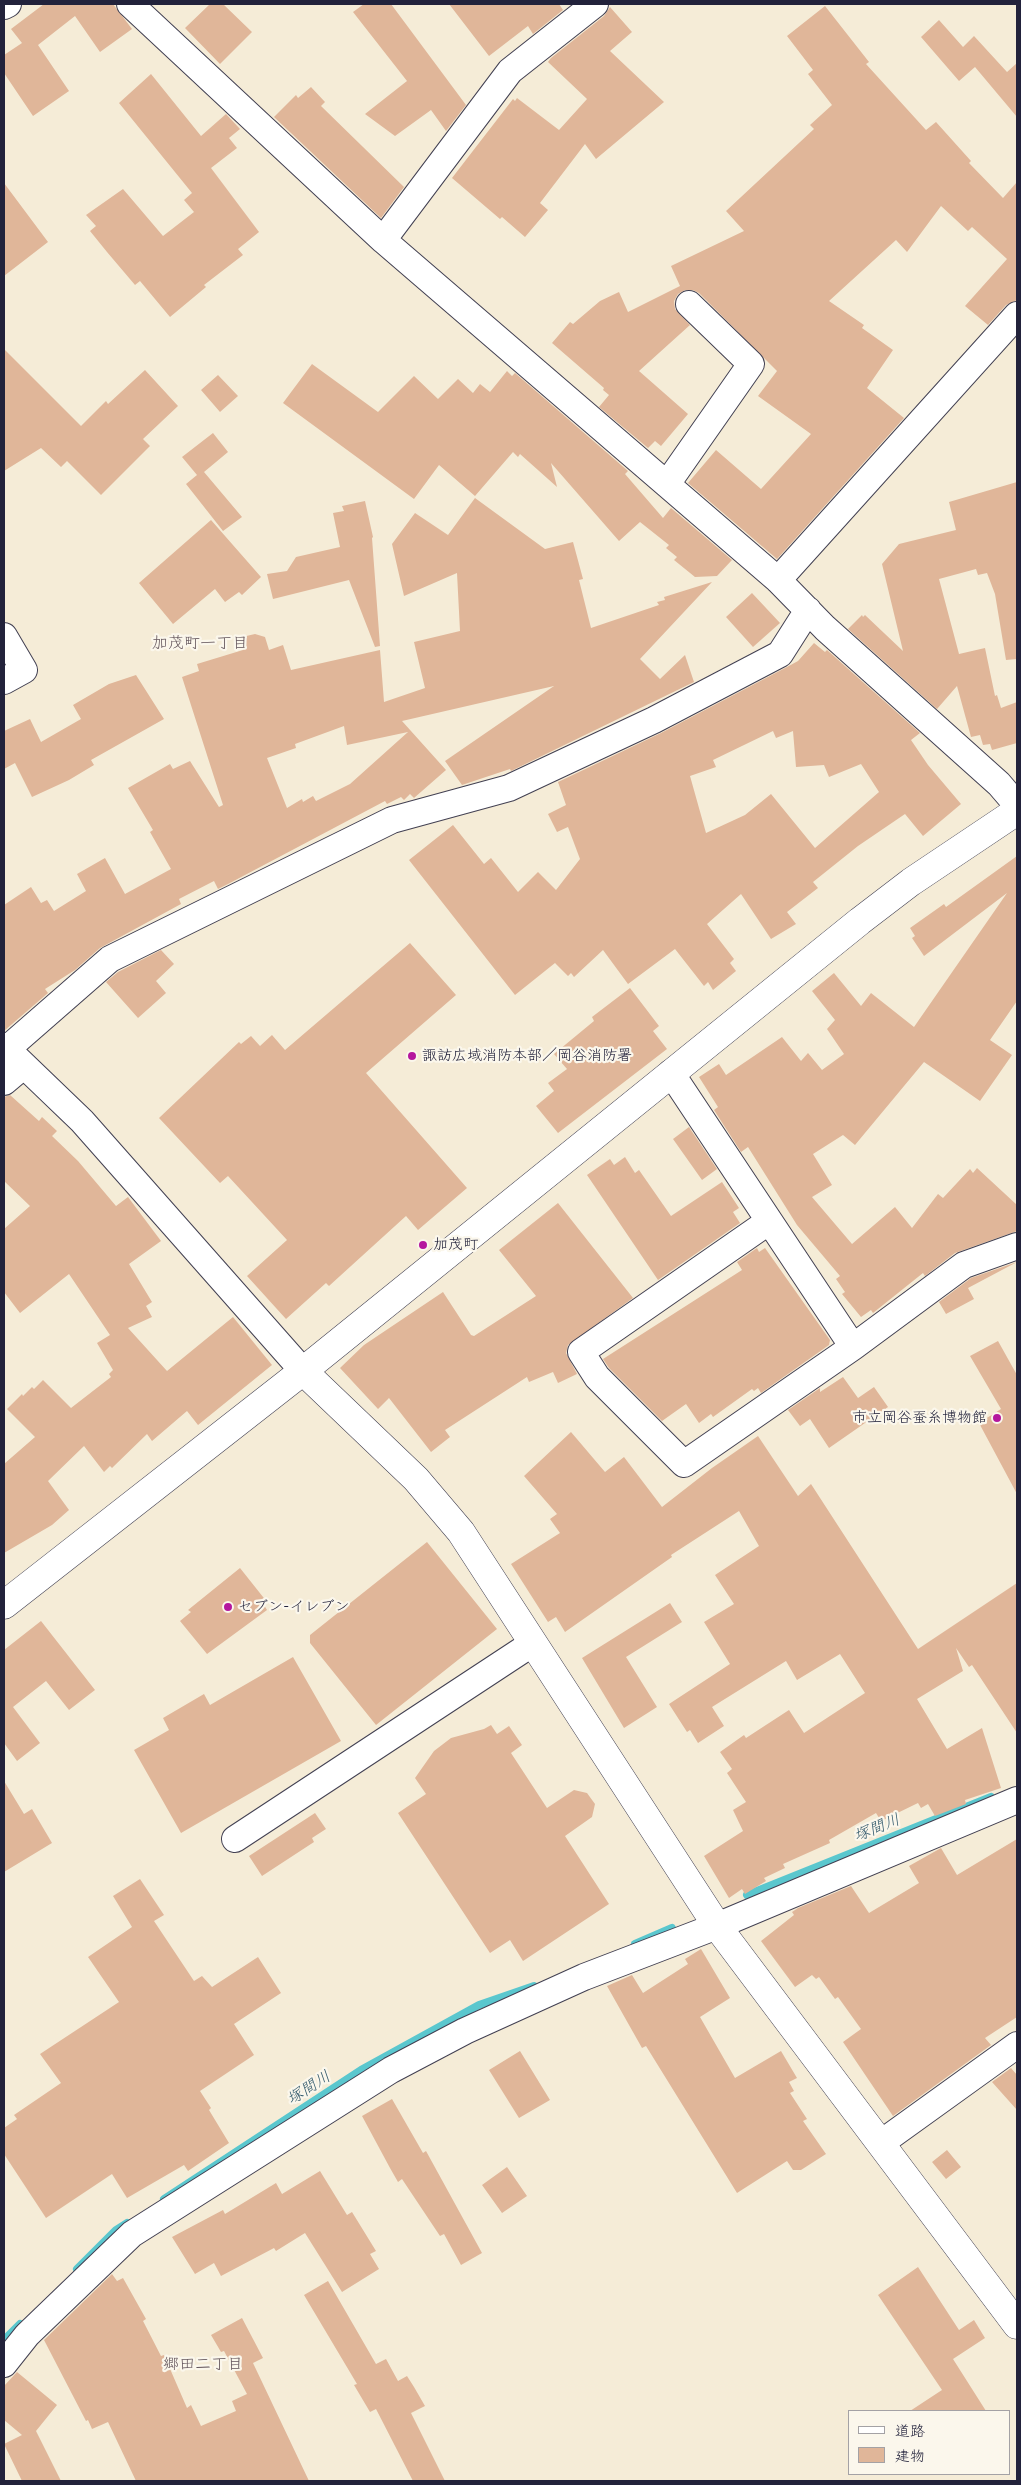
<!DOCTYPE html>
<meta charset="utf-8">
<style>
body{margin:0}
#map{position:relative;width:1021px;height:2485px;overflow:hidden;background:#f5ecd7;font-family:Delius,"Klee One",sans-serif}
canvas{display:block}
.frame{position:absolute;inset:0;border:5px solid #22223b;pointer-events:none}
.legend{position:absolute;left:848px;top:2410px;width:162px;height:65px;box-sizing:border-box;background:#fbf7ec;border:1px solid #a4a2a5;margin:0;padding:6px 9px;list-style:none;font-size:15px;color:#22223b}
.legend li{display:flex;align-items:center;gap:10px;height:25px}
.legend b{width:25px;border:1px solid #a4a2a5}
</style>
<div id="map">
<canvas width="1021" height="2485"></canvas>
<div class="frame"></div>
<ul class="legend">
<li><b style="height:6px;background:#fff"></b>道路</li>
<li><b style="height:14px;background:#e0b699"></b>建物</li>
</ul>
</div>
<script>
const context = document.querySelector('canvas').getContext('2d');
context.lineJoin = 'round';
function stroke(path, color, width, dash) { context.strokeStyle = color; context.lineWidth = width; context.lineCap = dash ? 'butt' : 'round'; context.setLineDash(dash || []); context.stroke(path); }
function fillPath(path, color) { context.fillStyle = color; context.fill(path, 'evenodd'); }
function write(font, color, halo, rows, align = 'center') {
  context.font = font + ' Delius,"Klee One",sans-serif'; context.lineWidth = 4.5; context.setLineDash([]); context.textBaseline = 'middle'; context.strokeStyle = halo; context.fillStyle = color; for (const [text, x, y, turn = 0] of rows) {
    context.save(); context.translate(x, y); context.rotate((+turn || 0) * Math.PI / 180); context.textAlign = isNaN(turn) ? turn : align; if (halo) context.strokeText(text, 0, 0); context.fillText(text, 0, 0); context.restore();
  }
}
stroke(new Path2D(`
 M747 1895 991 1797
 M635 1944 672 1928
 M164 2199 361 2070 479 2005 534 1986
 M77 2269 116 2230 127 2223
 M4 2340 20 2324`), '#5ac7ce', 8);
fillPath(new Path2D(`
 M44 4H113L132 29 100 52 75 16 38 45 69 91 33 116 4 73V55L22 43 11 29Z
 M210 4H223L252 32 220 64 185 28Z
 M364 4H391L466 105 446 131 431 110 395 136 365 114 407 81 353 12Z
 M449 4H559L563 10 533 34 528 26 489 56Z
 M825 6 869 62 866 64 926 130 936 122 971 161 969 163 1003 198 1017 182V300L1006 305 988 325 965 306 1007 259 972 227 968 231 941 206 907 252 896 240 829 301 864 325 862 328 893 350 867 388 904 418 777 559 688 483 716 450 761 489 811 434 758 396 777 371 699 293 693 290H685L678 294 674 301 675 309 690 325 639 371 688 414 661 446 655 441 648 448 599 407 609 395 603 390 604 388 552 343 570 322 573 324 600 301 619 292 628 312 680 286 671 266 744 231 726 211 814 129 810 125 832 105 808 74 813 70 787 36Z
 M610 7 632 32 610 51 664 102 596 159 585 144 540 203 548 210 525 237 502 217 500 219 452 178 513 99 515 101 517 98 559 130 587 99 548 62 551 58 604 16Z
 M939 20 963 47 974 36 1007 72 1017 63V117L975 67 959 81 921 37Z
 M151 74 201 136 226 114 240 129 229 138 237 148 211 168 259 232 238 249 243 255 204 285 206 287 170 317 140 281 135 285 107 252 90 231 96 226 86 215 123 189 163 236 194 212 184 200 192 193 119 103Z
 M311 87 325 102 321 106 404 187 381 218 274 117 296 95 298 98Z
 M4 183 48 242 4 276Z
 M4 349 81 426 106 401 108 404 145 370 178 406 143 439 150 446 101 495 67 461 61 467 41 448 4 471Z
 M312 364 378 412 414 376 438 399 458 379 473 393 480 384 490 392 507 371 512 376 515 373 628 471 625 474 663 518 671 508 732 560 717 576 695 577 674 560 677 557 666 548 669 545 640 522 619 541 551 463 557 487 520 454 518 457 513 452 475 496 439 465 414 499 283 403Z
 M218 375 238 396 220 412 201 390Z
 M213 433 228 452 204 472 242 517 223 531 186 484 197 475 182 457Z
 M1017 482V659L1006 660 995 594 987 573 978 575 976 569 939 579 959 654 985 648 995 696 997 695 1001 708 1017 702V743L992 750 990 744 983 745 980 735 971 737 957 686 937 709 848 629 862 615 863 617 865 615 903 651 882 564 899 544 956 530 949 502Z
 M475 498 545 549 573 542 583 579 579 580 591 628 659 605 657 602 665 600 664 597 712 582 640 659 660 679 685 655 694 682 511 771 510 769 462 785 445 761 554 686 402 721 446 770 414 798 410 794 404 800 401 797 387 804 385 801 228 884 218 889 214 881 179 899 181 904 100 948 75 970 45 989 48 993 4 1031V905L31 887 41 903 47 900 54 911 86 891 77 874 105 858 125 894 171 869 150 832 153 830 128 788 170 764 173 769 190 761 219 807 223 805 182 677 199 671 197 664 243 650 242 637 255 634 265 637 269 650 283 645 291 670 380 650 384 702 425 688 414 642 460 631 457 573 404 596 392 544 415 513 448 535ZM344 726 347 745 408 732 350 784 316 801 313 796 303 802 302 799 287 808 267 758 296 748 295 744Z
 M365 501 373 537 372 538 380 646 375 647 349 580 273 599 267 574 287 571 296 557 340 547 333 513 344 511 342 506Z
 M211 520 261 577 242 595 239 592 225 602 215 589 173 624 139 583Z
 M752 593 780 623 753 647 726 617Z
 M814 643 825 652 827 650 920 733 911 740 928 765 961 804 923 836 905 814 858 846 813 882 818 888 787 912 796 924 771 939 741 894 707 924 734 959 730 963 736 971 713 990 708 982 704 986 675 949 628 984 603 950 574 977 571 973 568 976 555 963 515 995 409 860 453 825 484 864 491 858 518 892 538 872 556 890 580 859 568 827 557 832 548 814 566 805 558 782 661 733 787 667 798 661ZM773 731 776 738 793 731 796 767 824 765 829 777 861 764 879 792 815 848 771 794 745 815 706 833 690 776 716 767 713 760Z
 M136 675 164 719 91 760 94 765 69 780 32 797 15 763 4 769V731L30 719 41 742 81 719 73 705 109 684Z
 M1017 856V1001L990 1040 1012 1055 980 1101 924 1062 855 1145 843 1135 813 1154 832 1185 812 1197 852 1244 895 1207 912 1228 938 1194 943 1198 970 1169 973 1173 977 1168 1017 1205V1231L955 1253 925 1276 923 1273 873 1313 871 1310 861 1317 842 1294 845 1292 836 1279 840 1276 797 1225 748 1147 741 1152 714 1110 718 1107 699 1077 719 1064 726 1075 782 1037 801 1061 808 1053 822 1070 844 1054 827 1029 835 1020 812 991 834 973 861 1006 871 993 914 1027 1007 893 924 956 912 938 915 936 910 928 944 904 946 907Z
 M410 943 456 995 366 1073 467 1188 418 1230 406 1216 329 1286 326 1283 286 1319 247 1276 287 1240 228 1176 220 1183 159 1118 239 1042 241 1044 251 1036 260 1046 272 1035 285 1050Z
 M161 950 174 964 156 981 166 993 138 1018 106 982 118 972Z
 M630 988 659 1026 653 1031 667 1049 558 1133 536 1106 554 1091 548 1083 567 1069 554 1054 594 1021 592 1017Z
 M10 1095 39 1121 42 1117 57 1131 52 1136 78 1161 116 1206 128 1197 161 1241 129 1264 152 1302 146 1306 152 1317 128 1328 167 1371 233 1317 272 1365 198 1425 187 1411 152 1441 147 1434 112 1468 110 1466 104 1472 84 1446 48 1481 69 1510 52 1525 4 1553V1464L35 1437 7 1409 22 1394 23 1396 32 1387 34 1389 43 1380 71 1408 111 1377 109 1374 113 1370 97 1343 110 1335 69 1274 20 1313 4 1292V1229L30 1206 4 1181V1097Z
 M689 1127 717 1169 702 1180 673 1139Z
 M625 1157 635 1173 639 1170 671 1216 722 1182 739 1208 733 1212 740 1223 658 1280 587 1175 610 1159 614 1165Z
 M558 1203 633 1298 568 1345 566 1353 577 1374 558 1383 553 1372 529 1382 527 1377 445 1430 450 1437 431 1452 389 1398 378 1409 340 1368 364 1345 443 1292 471 1335 474 1336 536 1296 499 1250Z
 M757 1248 759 1252 765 1248 830 1340 829 1345 761 1393 758 1388 754 1391 752 1389 713 1417 711 1414 699 1423 686 1404 662 1421 609 1368 603 1359 742 1270 737 1262Z
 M1017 1262 968 1288 974 1299 946 1314 939 1302 971 1278Z
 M998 1341 1017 1375V1494L979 1423 1001 1409 970 1356Z
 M843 1377 858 1398 874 1387 888 1407 829 1448 810 1419 800 1426 788 1410 820 1388V1392Z
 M571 1432 605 1472 624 1457 662 1507 712 1468 758 1436 798 1496 811 1484 918 1649 1017 1583V1733L972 1665 969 1667 956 1648 963 1671 917 1699 947 1749 982 1728 1001 1788 965 1800 966 1804 935 1816 928 1804 921 1808 918 1803 881 1821 876 1813 829 1840 830 1843 783 1864 785 1868 764 1878 766 1881 745 1894 742 1889 729 1898 704 1856 743 1831 733 1810 746 1802 727 1773 732 1769 720 1752 744 1735 746 1738 789 1710 804 1733 865 1693 840 1654 797 1680 786 1661 712 1707 724 1726 698 1743 690 1730 687 1732 669 1704 730 1664 704 1622 734 1604 715 1575 759 1546 739 1511 671 1555 672 1557 565 1632 556 1617 548 1622 511 1564 560 1533 550 1519 557 1514 524 1476Z
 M427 1542 497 1629 376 1725 310 1643V1635Z
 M240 1568 267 1602 264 1605 267 1610 207 1654 180 1621 191 1612 188 1610Z
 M670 1603 682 1622 626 1657 657 1707 624 1728 582 1658Z
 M41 1621 95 1690 69 1710 46 1681 13 1707 40 1743 17 1761 4 1743V1650Z
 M293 1657 341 1741 181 1833 134 1750 169 1730 163 1718 204 1694 210 1705Z
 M491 1725 497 1734 509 1726 522 1745 511 1753 547 1808 574 1790 587 1793 595 1804 592 1817 565 1836 609 1904 523 1961 510 1940 490 1953 398 1813 426 1794 415 1778 434 1751 451 1738 484 1729Z
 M4 1781 24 1814 32 1809 52 1843 4 1872Z
 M315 1813 326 1829 312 1838 314 1842 262 1876 249 1856Z
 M1017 1839V2017L985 2038 991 2045 893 2116 843 2042 861 2029 838 1997 835 1999 819 1977 816 1979 812 1975 795 1987 761 1941 794 1915 792 1912 798 1908 851 1886 869 1913 919 1883 909 1866 941 1848 957 1875Z
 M140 1879 164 1915 154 1921 194 1981 202 1976 212 1987 258 1957 281 1993 234 2024 254 2055 200 2091 211 2108 209 2110 229 2143 188 2171 184 2165 127 2198 112 2174 46 2218 4 2154V2128L17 2119 14 2115 61 2083 40 2054 119 2002 88 1957 132 1927 113 1896Z
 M701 1949 730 1998 700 2017 735 2078 781 2051 797 2078 789 2082 794 2091 790 2093 807 2119 803 2121 826 2154 801 2170H793L787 2161 737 2193 646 2046 642 2048 607 1986 632 1975 643 1993 688 1964 685 1959Z
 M520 2051 550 2100 519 2118 489 2070Z
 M1011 2068 1017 2075V2110L992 2082Z
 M392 2099 423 2153 426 2151 482 2253 461 2265 444 2234 440 2236 402 2179 398 2182 390 2168 362 2116Z
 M947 2150 961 2167 946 2179 932 2162Z
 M507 2167 527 2196 502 2213 482 2185Z
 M320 2171 347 2215 352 2212 376 2251 370 2254 379 2269 342 2292 305 2233 276 2251 274 2248 221 2276 214 2263 195 2274 172 2237 223 2210 225 2214 276 2183 282 2194Z
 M918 2267 959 2330 974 2320 985 2338 953 2359 986 2411H910L942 2390 878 2295Z
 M112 2274 117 2281 123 2278 146 2319 143 2321 161 2356 164 2355 187 2408 191 2405 201 2426 236 2411 232 2401 247 2394 224 2351 221 2352 211 2335 242 2318 263 2358 253 2363 309 2481H136L108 2422 92 2429 88 2420 86 2421 44 2340Z
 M328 2281 376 2364 386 2359 398 2381 407 2376 414 2387 425 2406 411 2413 445 2481H413L376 2409 370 2412 354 2385 357 2384 304 2295Z
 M17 2372 57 2405 36 2431 61 2481H22L4 2444 22 2435 4 2420V2386Z`), '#e0b699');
const street = new Path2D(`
 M130 4 383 240 778 580 825 628 999 784 1017 805
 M4 6 8 4
 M383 240 510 71 595 4
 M667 484 751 364 689 304
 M778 580 1017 315
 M4 636 24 670 4 681
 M4 1046 82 1121 303 1371
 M7 1049 110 959 392 820 509 788 654 720 780 654 808 610
 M671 1073 853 1347 684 1464 597 1377 581 1352 768 1222
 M4 1082 23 1066
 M853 1347 964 1265 1017 1246
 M235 1839 533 1643
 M881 2143 1017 2045
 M4 2364 27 2335 132 2234 391 2070 465 2031 584 1977 717 1926 1017 1800`);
const secondary = new Path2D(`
 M303 1371 416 1479 461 1532 717 1926 1017 2325
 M4 1605 303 1371 860 921 911 882 1017 811`);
stroke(street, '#424052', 28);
stroke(secondary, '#424052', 29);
stroke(street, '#fff', 26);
stroke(secondary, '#fff', 28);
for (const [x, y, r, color] of [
 [412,1056,5,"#b5179e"],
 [423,1245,5,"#b5179e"],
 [997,1418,5,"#b5179e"],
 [228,1607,5,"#b5179e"]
]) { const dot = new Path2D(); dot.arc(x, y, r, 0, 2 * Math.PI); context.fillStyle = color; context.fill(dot); stroke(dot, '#fbf7ec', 2); }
write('15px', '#22223b', '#fbf7ec', [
 ["諏訪広域消防本部／岡谷消防署",422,1056],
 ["加茂町",433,1245],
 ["市立岡谷蚕糸博物館",987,1418,"right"],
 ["セブン-イレブン",238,1607]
], 'left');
write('16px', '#64565c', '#fbf7ec', [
 ["加茂町一丁目",200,643],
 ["郷田二丁目",203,2364]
]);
write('italic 16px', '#365c6e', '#fbf7ec', [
 ["塚間川",877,1828,-22],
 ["塚間川",309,2088,-33]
]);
</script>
